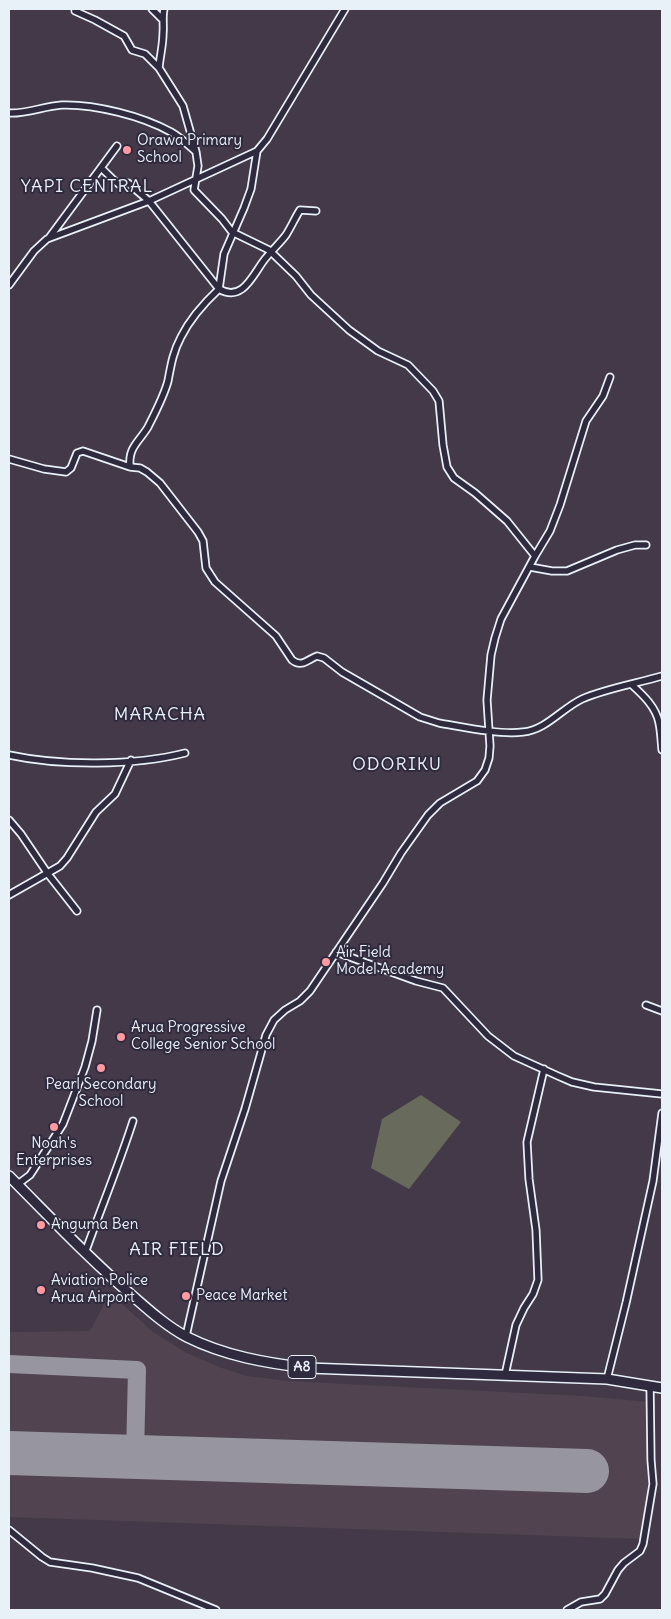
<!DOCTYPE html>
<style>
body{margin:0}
#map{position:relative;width:671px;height:1619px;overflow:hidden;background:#433948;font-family:Delius,sans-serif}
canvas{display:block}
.frame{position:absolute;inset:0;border:10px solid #e8f1f8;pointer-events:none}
</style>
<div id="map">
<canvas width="671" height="1619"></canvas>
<div class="frame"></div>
</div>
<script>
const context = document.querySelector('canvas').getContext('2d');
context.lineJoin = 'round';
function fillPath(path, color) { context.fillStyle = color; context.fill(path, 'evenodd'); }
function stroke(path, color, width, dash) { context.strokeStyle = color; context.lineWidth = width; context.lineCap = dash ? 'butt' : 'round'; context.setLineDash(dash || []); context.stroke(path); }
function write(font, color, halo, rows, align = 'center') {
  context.font = font + ' Delius,sans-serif'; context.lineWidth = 4; context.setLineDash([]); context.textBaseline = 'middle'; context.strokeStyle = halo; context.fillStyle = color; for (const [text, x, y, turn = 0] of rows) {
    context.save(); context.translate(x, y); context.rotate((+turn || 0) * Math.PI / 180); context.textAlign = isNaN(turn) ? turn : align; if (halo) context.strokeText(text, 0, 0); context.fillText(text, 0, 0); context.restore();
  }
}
fillPath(new Path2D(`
 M110 1293 153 1332 185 1352 222 1368 247 1376 287 1381 584 1396 649 1402 648 1483 642 1539 9 1517V1332L90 1331Z`), '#51434f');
fillPath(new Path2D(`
 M421 1095 461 1122 409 1189 371 1168 382 1119Z`), '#686a5b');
stroke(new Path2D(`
 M9 1364 137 1370 135 1456`), '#9695a0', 18);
stroke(new Path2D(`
 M9 1453 587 1471`), '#9695a0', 44);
const street = new Path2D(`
 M152 9 162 19
 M75 11 95 20 124 36 132 50 145 54 159 68 183 106 196 152 198 166 194 190 222 219 232 232 269 250 296 276 311 295 349 330 378 351 408 365 433 391 439 401 443 445 447 467 454 478 475 493 507 521 535 556
 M159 68C160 56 163 45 163 34 164 25 162 18 164 9
 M9 113C27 114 44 106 62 105 95 104 142 116 171 132 180 137 187 144 195 151
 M257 151 251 189 244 208 224 254 219 289C243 303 253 274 265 259 272 250 280 243 286 235 291 227 295 218 300 210L316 211
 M101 168C105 171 117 184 120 185 123 185 125 183 128 183L149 201 219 289C204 303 190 319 181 337 173 352 171 365 168 381 164 396 155 413 148 427 139 442 128 447 130 467
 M49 238 117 146
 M9 285 34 251 47 239 149 201 257 151 267 139 345 9
 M9 459 44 469 66 472 71 468 77 453 83 451 130 467 140 468 147 472 160 483 198 532 203 541 206 568 215 582 276 636 292 660C302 668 308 659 317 656L324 658 342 672 420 717 439 723C463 727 500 735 523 732 546 730 561 709 582 699 604 689 638 683 662 676
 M530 567 552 571H567L617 550 635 545H646
 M632 685C643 695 656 707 659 723 661 732 661 741 662 750
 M9 755C60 766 134 766 185 753
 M9 820 21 834 48 874 77 911
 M9 895 60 866 67 858 96 812 115 794 131 760
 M336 952 416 981 443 988 488 1036 514 1056 558 1076 572 1082 594 1087 662 1094
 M646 1005 662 1011
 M18 1184 30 1175 63 1124 85 1067 92 1041 97 1010
 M85 1253C101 1208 119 1165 133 1121
 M186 1336 221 1181 245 1109 266 1035 274 1020 285 1010 300 1001 310 991 383 883 401 853 428 815 440 803 477 781 485 770 489 758 490 746 487 700 491 655 495 638 501 619 535 556 550 531 560 505 586 421 603 396 610 377
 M505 1375 516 1325 524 1308 533 1294 538 1280 536 1230 529 1179 527 1142 544 1069
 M607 1379 626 1303 653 1181 662 1113
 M9 1530 42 1557 50 1562 92 1568 138 1578 216 1610
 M567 1610 581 1602 600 1599 605 1594 618 1570 624 1563 640 1551 643 1544 653 1484 651 1460 650 1385`);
const primary = new Path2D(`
 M9 1176C50 1217 90 1260 135 1298 151 1312 168 1327 187 1337 225 1356 266 1363 308 1368L607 1379 662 1388`);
stroke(street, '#e8f1f8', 9);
stroke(primary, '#e8f1f8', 12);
stroke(street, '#2f2a3d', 5.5);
stroke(primary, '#2f2a3d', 9);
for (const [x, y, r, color] of [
 [127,150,5,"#ff9aa2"],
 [326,962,5,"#ff9aa2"],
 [121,1037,5,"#ff9aa2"],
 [101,1068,5,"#ff9aa2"],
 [54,1127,5,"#ff9aa2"],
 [41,1225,5,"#ff9aa2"],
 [41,1290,5,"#ff9aa2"],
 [186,1296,5,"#ff9aa2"]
]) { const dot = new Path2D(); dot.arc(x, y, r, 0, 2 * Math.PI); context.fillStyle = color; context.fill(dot); stroke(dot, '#2f2a3d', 2); }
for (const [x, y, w] of [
 [302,1367,28]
]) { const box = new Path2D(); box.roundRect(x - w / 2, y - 11.5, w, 23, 4); context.fillStyle = '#2f2a3d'; context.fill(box); stroke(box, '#e8f1f8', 1); }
write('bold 14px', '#e8f1f8', null, [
 ["A8",302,1367]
]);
write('15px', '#e8f1f8', '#2f2a3d', [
 ["Orawa Primary",137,141],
 ["School",137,158],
 ["Air Field",336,953],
 ["Model Academy",336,970],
 ["Arua Progressive",131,1028],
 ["College Senior School",131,1045],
 ["Pearl Secondary",101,1085,"center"],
 ["School",101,1102,"center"],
 ["Noah's",54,1144,"center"],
 ["Enterprises",54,1161,"center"],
 ["Anguma Ben",51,1225],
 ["Aviation Police",51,1281],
 ["Arua Airport",51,1298],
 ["Peace Market",196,1296]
], 'left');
context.letterSpacing = '1px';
write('18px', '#e8f1f8', '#2f2a3d', [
 ["YAPI CENTRAL",87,187],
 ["MARACHA",160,715],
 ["ODORIKU",397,765],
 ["AIR FIELD",177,1250]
]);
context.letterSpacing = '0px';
</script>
